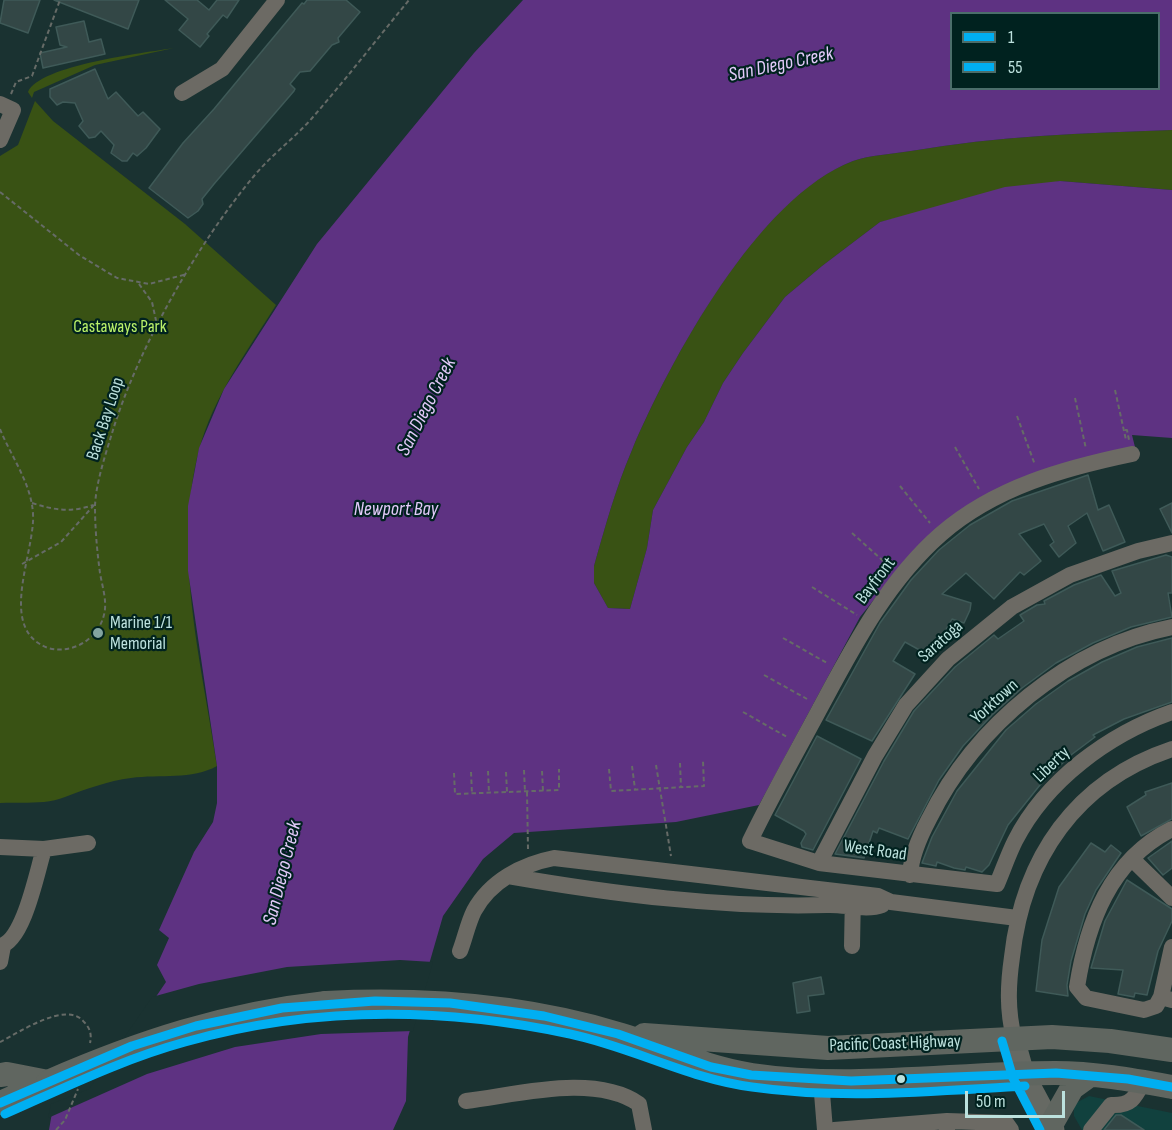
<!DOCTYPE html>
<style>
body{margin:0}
#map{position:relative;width:1172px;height:1130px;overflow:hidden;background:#1a3231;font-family:"Sofia Sans Condensed",sans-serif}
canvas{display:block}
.legend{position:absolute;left:950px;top:12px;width:210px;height:78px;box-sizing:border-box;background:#00221f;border:2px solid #4b6e6b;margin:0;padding:8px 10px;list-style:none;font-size:18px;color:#bce1dd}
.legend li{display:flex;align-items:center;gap:12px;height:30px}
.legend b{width:30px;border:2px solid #4b6e6b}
.scale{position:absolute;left:965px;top:1091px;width:100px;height:27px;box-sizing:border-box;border:3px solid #bce1dd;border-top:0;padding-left:8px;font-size:18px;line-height:21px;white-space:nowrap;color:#bce1dd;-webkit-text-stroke:4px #00221f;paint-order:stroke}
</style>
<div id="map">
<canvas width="1172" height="1130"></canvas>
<ul class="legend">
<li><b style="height:8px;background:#00aff2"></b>1</li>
<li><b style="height:8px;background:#00aff2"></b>55</li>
</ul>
<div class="scale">50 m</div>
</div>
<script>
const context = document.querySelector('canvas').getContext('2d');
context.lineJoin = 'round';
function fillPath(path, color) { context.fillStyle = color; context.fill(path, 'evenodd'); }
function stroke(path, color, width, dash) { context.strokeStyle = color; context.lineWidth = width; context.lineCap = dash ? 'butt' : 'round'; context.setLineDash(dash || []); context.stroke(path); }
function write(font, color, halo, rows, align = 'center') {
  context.font = font + ' "Sofia Sans Condensed",sans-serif'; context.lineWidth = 4.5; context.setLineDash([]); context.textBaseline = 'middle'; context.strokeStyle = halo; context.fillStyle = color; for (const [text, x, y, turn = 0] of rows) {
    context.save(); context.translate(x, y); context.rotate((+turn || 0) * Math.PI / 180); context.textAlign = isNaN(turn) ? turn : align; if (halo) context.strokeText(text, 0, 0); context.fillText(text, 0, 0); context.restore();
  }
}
fillPath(new Path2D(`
 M1089 1096 1172 1113V1130H1082L1074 1116V1104Z`), '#11413e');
fillPath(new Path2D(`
 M174 48 95 65 34 92 32 98 28 92C40 65 144 53 174 48Z
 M35 101 53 121 185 224 276 305C248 350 213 397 199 450 172 553 202 663 217 766 192 780 160 774 131 778 108 781 86 789 65 797 45 805 21 802 0 803V156L18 145Z
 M1172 130V190L1060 181 880 222 822 266 785 297 743 353 723 383 704 422 687 447 653 510 647 548 630 609 608 608 594 583V566C605 527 616 487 632 450 670 360 758 196 853 161 870 155 892 154 911 151 997 136 1084 133 1172 130Z`), '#395214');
fillPath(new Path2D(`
 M523 0H1172V130C1084 133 997 136 911 151 892 154 870 155 853 161 758 197 670 360 632 450 616 487 605 527 594 566V583L608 608 630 609 647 548 653 510 687 447 704 422 723 383 743 353 785 297 822 266 880 222 1005 187 1060 181 1172 190V438L1132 435 1135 447 1004 488 897 571 860 617 759 805 676 822 514 833 483 859 443 916 408 1037 406 1101 393 1130H49L53 1107 91 1092 166 982 157 965 169 938 159 930 194 852 213 822 217 803V766L188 571V506L199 448 224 389 317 244 474 53ZM952 14H1158V88H952Z`), '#5e3282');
fillPath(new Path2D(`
 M400 960 433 962 413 1031 321 1034 235 1047 147 1074 48 1118 51 1104 89 1089 152 997 199 984 287 967Z`), '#1a3231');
const building = new Path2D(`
 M4 0H40L28 33 0 23Z
 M54 0H139L128 29Z
 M165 0H197L209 10 217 0H239L227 18 223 15 207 34 209 36 200 47 179 30 188 19Z
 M307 0H346L360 12 338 38 339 42 332 45 310 71 300 72 290 84 295 89 294 91 214 184 202 199 203 204 198 211 188 218 149 188 183 143 214 109 302 3 304 4Z
 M84 21 89 42 101 39 105 54 43 68 40 53 67 47 60 45 56 27Z
 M95 69 108 99 116 92 138 116 143 112 160 129 146 148 137 156 133 153 127 161H122L111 153 114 145 101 131 95 137 89 138 79 126 83 121 75 103 63 102 57 105 50 97V89Z
 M1088 475 1098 510 1109 505 1125 542 1103 551 1087 513 1068 526 1076 543 1059 557 1050 545 1054 542 1044 524 1019 534 1041 561 1024 575 1020 572 994 599 966 573 942 594 971 603 970 610 964 623 952 619 936 647 930 644 925 653 905 642 893 661 915 674 872 741 826 720 880 623 911 580 939 550 970 525 1012 501Z
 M1172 503V533L1160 509Z
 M1166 555 1172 557V593H1168L1172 617 1131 627 1093 643 1056 663 1022 688 992 715 963 746 939 780 908 839 879 828 877 833 873 831 864 858 835 854 884 761 914 711 955 667 994 635 998 639 1024 621 1020 615 1037 605 1045 604 1044 601 1074 585 1101 575 1115 596 1121 593 1112 571Z
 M1172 638V702L1124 719 1093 735 1095 737 1071 755 1040 785 1008 825 989 865 982 872 966 867 965 870 954 868 937 862 936 866 922 863 932 837 957 791 1006 730 1036 704 1068 681 1102 662 1137 647Z
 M817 736 861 759 813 850 802 847 801 843 806 834 804 831 775 815Z
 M1172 783V819L1141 836 1127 807 1146 795 1145 792Z
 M1172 841V868L1163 875 1148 858Z
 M1091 843 1105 852 1111 845 1121 853 1096 890 1085 914 1071 961 1067 985 1068 996 1036 991 1042 940 1059 887Z
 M1127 880 1172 909V921L1158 951 1147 995 1135 993 1134 997 1118 994 1123 970 1091 968 1105 921Z
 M821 977 824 994 808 996 810 1011 797 1013 793 983Z
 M1116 1115H1121L1144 1130H1104Z`);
fillPath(building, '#334746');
stroke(building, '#3f5a58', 1.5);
stroke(new Path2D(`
 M11 94 16 82 32 76 60 0
 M0 192 79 255 117 278 149 284 187 274
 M139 284 152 302 157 325
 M1115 390 1126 440
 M1075 398 1086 449
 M1017 416 1035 465
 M0 429C12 459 35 488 33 522 30 565 0 630 48 648 74 655 102 637 105 609 106 597 102 585 100 573 97 551 95 528 95 506 96 482 106 453 113 430 139 346 198 243 254 176 272 154 295 138 313 117 346 79 377 39 409 0
 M1125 430H1127L1129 440
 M955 447 979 489
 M900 486 930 523
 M32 503C54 510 71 513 93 505
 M852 533 890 567
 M22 564 61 542 95 504
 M812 587 857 615
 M783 638 827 663
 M764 675 807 699
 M743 712 787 737
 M680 763 681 787
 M656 765 671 856
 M632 766 635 789
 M609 769 611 791 704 786 703 761
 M524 770 525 792
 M488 771 489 793
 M542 771 543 791
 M471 772 472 794
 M506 772 507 792
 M454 773 455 794 559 790V769
 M527 792 528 849
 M0 1042C20 1032 67 1000 84 1022 90 1028 92 1035 90 1043
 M56 1130 65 1120 78 1089`), '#666b67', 2, [4.5, 3]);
stroke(new Path2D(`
 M182 93 222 69 277 0
 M0 104 13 110 0 140
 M1132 454C1065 468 995 487 941 534 886 582 852 649 818 712 795 755 771 797 750 841L819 863 997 884C1003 870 1008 855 1015 841 1046 780 1109 734 1172 712
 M1172 829C1110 860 1087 923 1077 987L1086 998 1144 1010 1156 1006 1161 997 1172 1000
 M0 847 44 849 88 843
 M1132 859 1172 898
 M819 863 875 756 906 705 948 659 1012 607 1070 575 1138 551 1172 543
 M910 875C911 856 920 836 929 819 975 726 1069 647 1172 627
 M508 876C612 894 721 908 827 905 844 904 867 911 882 905
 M0 946C24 941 37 871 44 849
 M852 946 853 894
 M460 951C465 938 468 923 474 911 490 881 523 864 554 858L878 896 891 902 1017 918
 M0 962 3 946
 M1161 997 1172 947
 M1014 1038C1007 1010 1008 985 1012 957 1023 858 1076 781 1172 749
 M821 1081 825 1130
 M466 1101C517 1095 594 1073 639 1104L644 1130
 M834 1130 947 1121
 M947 1130V1121L1006 1123 1011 1130
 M1091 1130 1111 1105C1131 1106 1135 1098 1143 1082`), '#6c6a64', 16);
stroke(new Path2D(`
 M1014 1038 1024 1074 1054 1130`), '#666963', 21);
stroke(new Path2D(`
 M326 1003C425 998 522 1005 618 1034 663 1047 704 1068 752 1075 853 1090 954 1073 1055 1073 1095 1073 1133 1080 1172 1087
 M644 1035 828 1048 1052 1037 1110 1041 1172 1050
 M0 1075 7 1074 48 1082
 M0 1103 48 1082
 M1051 1125 1072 1088 1090 1075`), '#606660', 24);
stroke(new Path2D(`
 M48 1082C140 1042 225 1014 326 1003`), '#606660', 24);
stroke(new Path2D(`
 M0 1103 132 1046 196 1026 282 1008 375 1001 450 1003 544 1016 618 1034 711 1067 751 1075 851 1081 1056 1073 1128 1079 1172 1087`), '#00aff2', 9);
stroke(new Path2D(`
 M1002 1041 1013 1078 1040 1130
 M5 1114C64 1088 123 1059 185 1042 312 1006 442 1007 570 1034 632 1047 689 1079 752 1087 842 1100 934 1091 1025 1086`), '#00aff2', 9);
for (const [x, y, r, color] of [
 [98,633,6,"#83a4a1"],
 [901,1079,5,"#bce1dd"]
]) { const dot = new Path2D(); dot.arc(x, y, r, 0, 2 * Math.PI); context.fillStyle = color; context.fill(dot); stroke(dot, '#00221f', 2); }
write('18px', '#baf169', '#00221f', [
 ["Castaways Park",120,327]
]);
write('18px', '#bce1dd', '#00221f', [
 ["Back Bay Loop",106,419,-72],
 ["Bayfront",876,581,-53],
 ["Saratoga",941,642,-42],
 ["Yorktown",995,702,-42],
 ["Liberty",1052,765,-44],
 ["West Road",875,851,8],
 ["Pacific Coast Highway",895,1044,-2]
]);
write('18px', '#bce1dd', '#00221f', [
 ["Marine 1/1",110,623],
 ["Memorial",110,644]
], 'left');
write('italic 20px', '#e3cafa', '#00221f', [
 ["San Diego Creek",781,65,-12],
 ["San Diego Creek",427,407,-63],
 ["Newport Bay",396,510],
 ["San Diego Creek",283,873,-76]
]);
</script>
